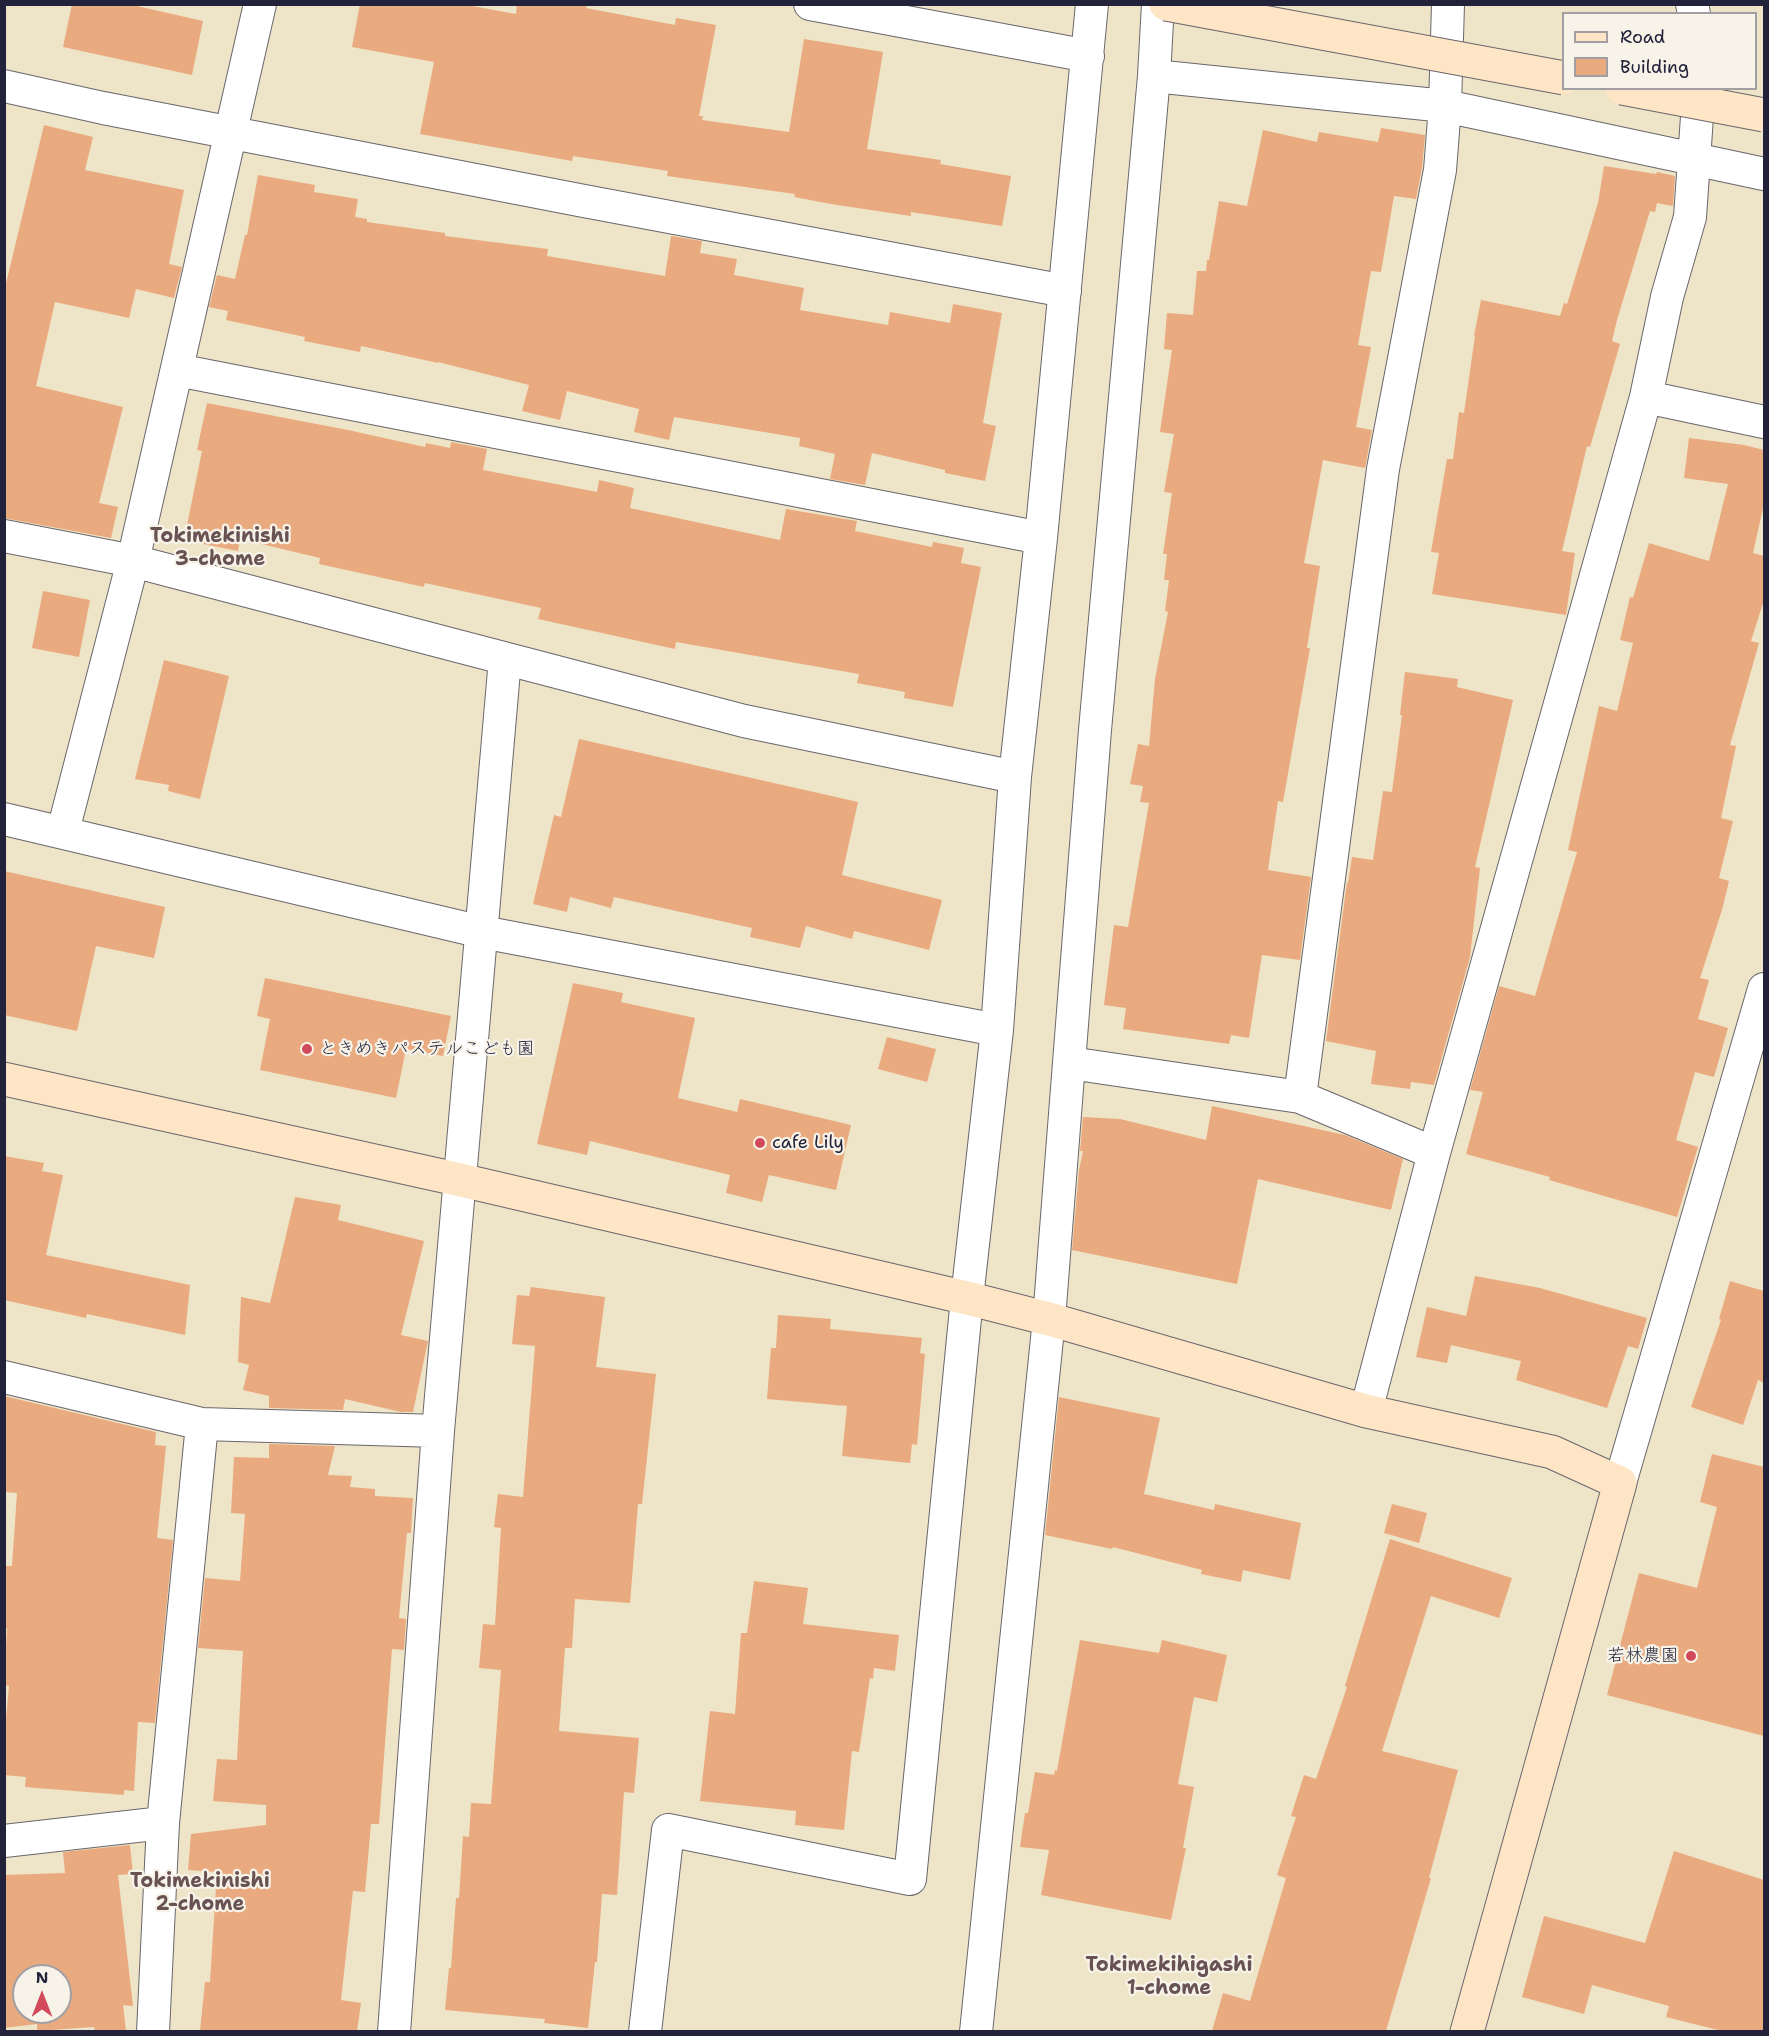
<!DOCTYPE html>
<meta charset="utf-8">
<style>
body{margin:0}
#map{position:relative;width:1769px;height:2036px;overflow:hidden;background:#eee4c7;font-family:"Shantell Sans",sans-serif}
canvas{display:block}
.frame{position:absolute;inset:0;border:6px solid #22223b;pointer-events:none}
.legend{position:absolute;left:1562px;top:12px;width:195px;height:78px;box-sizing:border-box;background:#f7f3e8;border:2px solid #a29fa3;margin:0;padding:8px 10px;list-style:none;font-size:18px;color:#22223b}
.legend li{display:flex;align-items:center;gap:12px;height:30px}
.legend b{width:30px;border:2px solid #a29fa3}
.north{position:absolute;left:12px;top:1964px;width:60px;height:60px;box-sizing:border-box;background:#f7f3e8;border:2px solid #a29fa3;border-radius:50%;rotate:0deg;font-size:16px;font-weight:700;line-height:24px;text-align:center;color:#22223b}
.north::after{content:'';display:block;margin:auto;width:21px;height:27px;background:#d1495b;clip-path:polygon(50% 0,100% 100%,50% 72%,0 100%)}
</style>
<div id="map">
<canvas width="1769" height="2036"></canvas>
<div class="frame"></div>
<ul class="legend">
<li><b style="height:8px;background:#fee5c5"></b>Road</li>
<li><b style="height:16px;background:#eaaa7f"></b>Building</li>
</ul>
<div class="north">N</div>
</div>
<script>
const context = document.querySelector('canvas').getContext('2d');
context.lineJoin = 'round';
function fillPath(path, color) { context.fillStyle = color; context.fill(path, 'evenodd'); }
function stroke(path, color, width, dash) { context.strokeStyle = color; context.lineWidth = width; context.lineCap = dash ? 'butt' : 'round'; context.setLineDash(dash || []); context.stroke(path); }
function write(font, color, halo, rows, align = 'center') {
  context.font = font + ' "Shantell Sans","Klee One",sans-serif'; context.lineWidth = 4.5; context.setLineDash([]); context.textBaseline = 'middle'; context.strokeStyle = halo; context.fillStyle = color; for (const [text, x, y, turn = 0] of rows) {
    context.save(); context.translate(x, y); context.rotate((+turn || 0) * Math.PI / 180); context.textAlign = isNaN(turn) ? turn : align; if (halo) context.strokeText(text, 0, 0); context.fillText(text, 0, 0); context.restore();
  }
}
fillPath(new Path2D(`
 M72 4H128L203 21 192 75 63 47Z
 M360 4H461L516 14 517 4H587L586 8 675 25 676 18 716 25 699 116H703L702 120 789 132 804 39 883 52 867 149 941 160 940 164 1011 176 1002 226 911 212V216L831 204 794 197 795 194 667 176 668 171 573 156 572 161 420 134 434 62 352 47Z
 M44 125 93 137 85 170 184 190 169 264 182 267 174 298 136 289 129 318 55 302 36 386 123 407 99 503 118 507 111 538 4 518V292Z
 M1381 128 1425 135 1422 168 1416 199 1394 196 1381 272 1371 271 1358 345 1371 347 1356 427 1372 430 1365 468 1323 460 1304 563 1320 566 1307 648H1310L1283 802 1278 801 1268 870 1311 877 1300 960 1262 955 1249 1038 1231 1035 1229 1044 1123 1029 1126 1008 1104 1005 1114 925 1128 927 1149 803 1140 802 1143 786 1130 784 1138 744 1149 746 1155 679 1168 612 1165 611 1169 580H1164L1167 554H1163L1172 493 1164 492 1174 434 1160 432 1172 350 1164 349 1167 313 1193 315 1197 271H1206L1207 260H1209L1219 201 1247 206 1263 130 1317 142 1319 132 1378 142Z
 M1604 166 1656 174 1657 172 1675 176 1673 206 1657 203 1655 212 1650 211 1617 320 1612 341 1620 344 1590 447 1587 446 1562 551 1575 553 1566 615 1432 594 1439 553 1431 552 1447 459H1453L1459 412 1464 413 1475 336H1474L1481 300 1560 316 1564 303 1567 304 1598 203Z
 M258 175 315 185 314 192 358 199 355 217 367 219V222L445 233V236L548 249 547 256 665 276 671 236 702 241 700 253 737 259 734 275 804 288 800 310 888 325 890 312 950 323 953 304 1002 313 983 423 996 426 985 481 945 473V470L872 453 865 485 830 479 835 454 799 446 800 438 674 417 669 440 634 432 639 409 567 391 560 420 522 411 529 385 438 362V363L361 346 360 352 304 341 305 337 226 320 228 311 209 307 217 275 235 279 245 235H247Z
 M207 403 348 430 425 447 426 443 450 448 451 442 487 449 483 470 597 492 599 480 634 488 630 508 780 540 786 509 857 521 855 531 932 547 933 542 964 548 961 563 981 567 953 707 904 698 905 692 857 683 859 674 676 642 675 649 538 619 541 608 425 583 424 587 319 564 320 558 240 539 238 551 184 540 202 451 197 450Z
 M1689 438 1744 445 1764 450V504L1753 553 1764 556V600L1751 641 1759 643 1730 745 1736 746 1721 818 1733 821 1719 878 1729 881 1722 910 1700 978 1709 980 1698 1019 1728 1028 1714 1077 1695 1072 1676 1140 1698 1147 1677 1217 1549 1180 1550 1177 1466 1154 1483 1092 1470 1090 1499 986 1535 996 1577 852 1568 850 1599 706 1617 711 1633 643 1620 640 1630 597 1633 598 1649 543 1709 561 1728 484 1684 478Z
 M43 591 90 600 79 657 32 648Z
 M164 660 229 676 200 799 168 791 169 785 135 779Z
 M1405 672 1458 679 1457 687 1513 700 1475 867 1480 868 1470 957 1434 1085 1411 1082 1410 1089 1371 1084 1376 1051 1326 1041 1347 882 1348 883 1352 857 1373 860 1383 791 1392 792 1402 715H1400Z
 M579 739 858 802 842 875 942 900 929 950 854 931 852 939 806 926 800 948 750 937 752 928 614 897 611 908 570 897 567 912 533 904 554 815 561 817Z
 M4 871 165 907 154 958 96 946 77 1031 4 1015Z
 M265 978 451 1016 443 1056 406 1049 396 1098 260 1070 270 1019 257 1016Z
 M573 983 623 993 621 1002 695 1018 678 1098 737 1112 740 1099 851 1125 836 1190 769 1175 762 1202 726 1193 730 1175 590 1141 587 1155 537 1144Z
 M887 1037 936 1049 927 1082 878 1069Z
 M1212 1106 1345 1135 1403 1159 1391 1210 1258 1179 1237 1284 1072 1250 1079 1170 1083 1151H1080L1083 1117 1120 1119 1206 1140Z
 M4 1156 44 1163 42 1171 63 1175 46 1255 190 1285 185 1335 87 1314 86 1318 4 1300Z
 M295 1197 341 1205 338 1220 424 1241 401 1335 428 1341 413 1412H401L345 1399 343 1410 269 1408V1396L243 1390 249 1365 238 1362 241 1297 270 1303Z
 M1475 1276 1540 1288 1647 1318 1638 1349 1628 1346 1607 1408 1516 1380 1521 1361 1451 1345 1447 1363 1416 1357 1427 1307 1466 1316Z
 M1730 1281 1764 1291V1383L1758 1380 1743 1425 1691 1407 1721 1320 1719 1319Z
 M531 1287 605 1297 596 1367 656 1374 642 1504H638L630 1603 575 1599 572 1648H565L559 1731 639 1738 634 1793 624 1792 617 1895 602 1894 597 1962H595L588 2028 544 2023 545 2019 445 2010 449 1968H451L456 1898H459L463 1836 469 1837 471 1803 491 1804 501 1670 479 1668 483 1624 495 1625 501 1528 494 1527 498 1494 523 1497 535 1346 512 1344 517 1295 529 1296Z
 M778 1315 831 1319 830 1329 922 1338 920 1353 925 1354 917 1445 912 1444 910 1463 842 1456 847 1406 767 1399 771 1348H776Z
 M4 1396 156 1432 155 1445 166 1446 157 1538 173 1540 155 1723 138 1722 134 1791 124 1790V1795L25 1787 26 1777 4 1775V1741L9 1686 4 1685 7 1628H4V1566H12L17 1493 4 1492Z
 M1059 1397 1160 1418 1144 1494 1214 1510 1215 1504 1301 1523 1290 1580 1243 1570 1241 1582 1201 1574 1202 1570 1113 1547 1112 1549 1045 1535Z
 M269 1444 335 1446 328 1475 352 1476 350 1487 375 1489V1496L413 1498 411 1533H407L399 1618 406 1619 404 1650 392 1649 379 1824H371L365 1892 353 1891 341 2000 361 2003 357 2031H200L205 1982H210L217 1872 188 1870 191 1834 266 1825V1805L213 1801 217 1759 237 1760 243 1651 198 1648 205 1578 240 1581 245 1514 231 1513 234 1457 269 1458Z
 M1712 1454 1764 1467V1736L1607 1695 1639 1573 1697 1588 1717 1507 1700 1502Z
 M1392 1504 1427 1513 1419 1543 1384 1533Z
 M1390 1539 1512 1578 1499 1618 1431 1596 1382 1751 1458 1770 1429 1878H1431L1386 2031H1212L1223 1993 1250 2001 1286 1878 1277 1875 1296 1817 1291 1816 1304 1775 1316 1779 1347 1687 1345 1686Z
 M754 1581 808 1588 803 1624 899 1635 895 1671 874 1668 873 1679 870 1678 859 1752 852 1751 844 1830 795 1825 796 1811 700 1801 710 1711 735 1714 741 1633H747Z
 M1080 1640 1159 1653 1162 1640 1227 1655 1217 1702 1194 1697 1178 1784 1194 1787 1183 1848H1186L1171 1920 1041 1895 1049 1850 1020 1847 1025 1813H1028L1035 1772 1054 1775 1055 1770 1057 1771Z
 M130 1845 133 1874 118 1875 133 2006 123 2005 126 2031H95L94 2027 37 2031V2024L4 2028V1875L65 1873 63 1852ZM24 1976H60V2012H24Z
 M1674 1851 1764 1880V2031H1722L1666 2017 1669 2006 1592 1985 1584 2014 1522 1997 1544 1916 1645 1943Z`), '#eaaa7f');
const street = new Path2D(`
 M810 4 1088 56
 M1692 4 1694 14
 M1154 76 1445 106 1764 174
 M4 86 103 108 584 201 1065 291
 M177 370 1041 538
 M1646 397 1764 422
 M4 536 133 561 744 721 1015 777
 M4 819 482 932 997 1030
 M63 831 133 561 260 4
 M1070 1063 1300 1097 1434 1153
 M1300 1097 1383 469 1440 170 1445 106 1448 4
 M4 1377 202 1424 438 1431
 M1366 1411 1434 1153 1646 397 1667 297 1690 217 1699 88
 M1620 1483 1764 989
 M4 1841 163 1823
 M153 2032 163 1823 202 1424
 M394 2032 438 1431 505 659
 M645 2032 668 1830 910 1879 967 1298 997 1030 1015 777 1041 538 1092 4
 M976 2032 1049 1319 1095 730 1154 76 1158 4`);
const secondary = new Path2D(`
 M4 1079 461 1180 967 1298 1049 1319 1366 1411 1552 1452 1620 1483 1467 2032`);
stroke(street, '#69666c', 34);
stroke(secondary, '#69666c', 35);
stroke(street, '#fff', 32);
stroke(secondary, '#fee5c5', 33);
const secondaryBridge = new Path2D(`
 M1166 4 1564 78
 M1622 88 1764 115`);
stroke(secondaryBridge, '#69666c', 35, []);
stroke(secondaryBridge, '#fee5c5', 33);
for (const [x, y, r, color] of [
 [307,1049,6,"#d1495b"],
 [760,1143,6,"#d1495b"],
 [1691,1656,6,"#d1495b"]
]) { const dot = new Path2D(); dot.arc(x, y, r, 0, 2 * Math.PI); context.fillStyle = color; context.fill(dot); stroke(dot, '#f7f3e8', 2); }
write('18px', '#22223b', '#f7f3e8', [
 ["ときめきパステルこども園",319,1049],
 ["cafe Lily",772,1143],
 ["若林農園",1679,1656,"right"]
], 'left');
write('bold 20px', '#685253', '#f7f3e8', [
 ["Tokimekinishi",220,537],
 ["3-chome",220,560],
 ["Tokimekinishi",200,1882],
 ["2-chome",200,1905],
 ["Tokimekihigashi",1169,1966],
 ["1-chome",1169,1989]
]);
</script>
